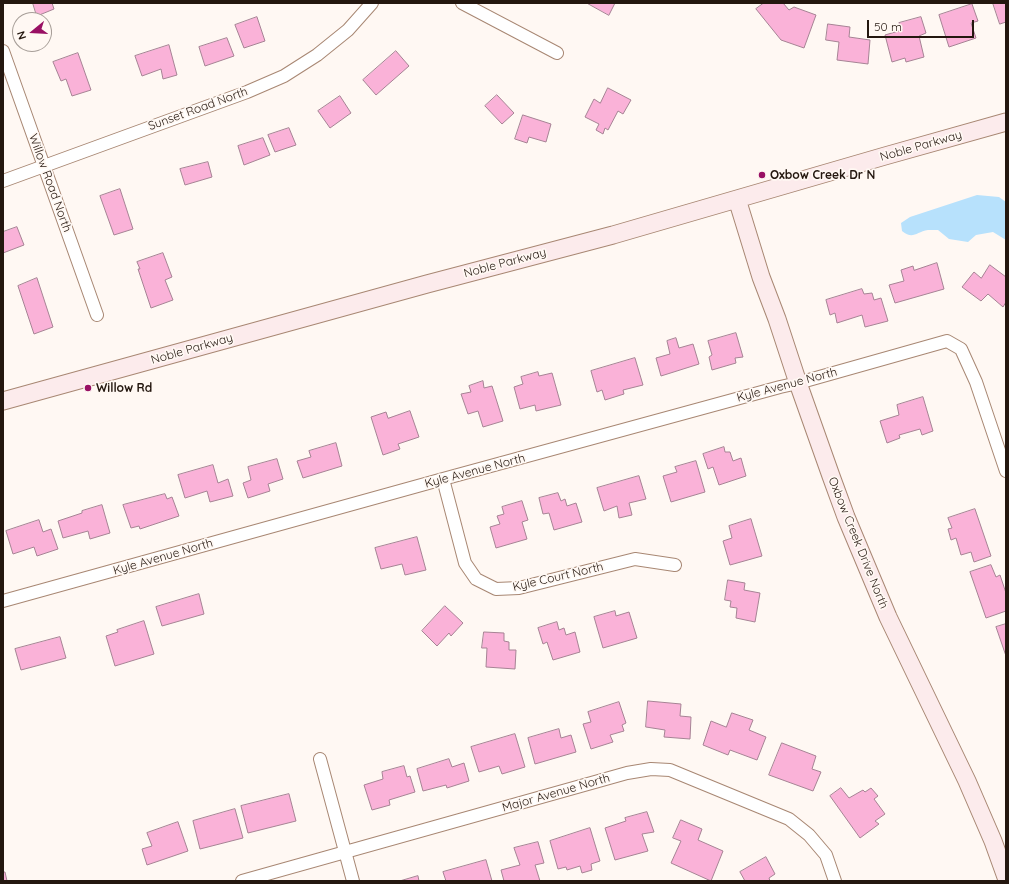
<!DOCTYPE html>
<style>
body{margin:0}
#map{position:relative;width:1009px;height:884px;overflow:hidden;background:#fff8f3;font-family:Quicksand,sans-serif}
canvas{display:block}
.frame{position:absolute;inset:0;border:4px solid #24170f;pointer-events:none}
.north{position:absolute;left:12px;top:12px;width:40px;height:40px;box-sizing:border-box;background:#fff8f3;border:1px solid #a79e98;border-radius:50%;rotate:252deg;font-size:11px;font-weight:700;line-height:16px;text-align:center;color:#24170f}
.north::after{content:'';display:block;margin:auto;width:14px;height:18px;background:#991064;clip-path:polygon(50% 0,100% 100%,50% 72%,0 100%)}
.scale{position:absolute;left:867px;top:20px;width:107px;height:18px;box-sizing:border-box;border:2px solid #24170f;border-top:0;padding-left:5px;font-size:12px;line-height:14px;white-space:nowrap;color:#24170f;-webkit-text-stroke:3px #fff8f3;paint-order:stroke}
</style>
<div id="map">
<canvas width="1009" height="884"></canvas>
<div class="frame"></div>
<div class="north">N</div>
<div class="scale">50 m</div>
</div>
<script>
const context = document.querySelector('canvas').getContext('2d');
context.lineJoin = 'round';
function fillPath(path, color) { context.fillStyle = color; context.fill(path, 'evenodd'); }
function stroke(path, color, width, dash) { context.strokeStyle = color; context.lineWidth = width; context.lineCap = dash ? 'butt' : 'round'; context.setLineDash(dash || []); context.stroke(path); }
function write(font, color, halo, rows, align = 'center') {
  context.font = font + ' Quicksand,sans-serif'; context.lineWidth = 3.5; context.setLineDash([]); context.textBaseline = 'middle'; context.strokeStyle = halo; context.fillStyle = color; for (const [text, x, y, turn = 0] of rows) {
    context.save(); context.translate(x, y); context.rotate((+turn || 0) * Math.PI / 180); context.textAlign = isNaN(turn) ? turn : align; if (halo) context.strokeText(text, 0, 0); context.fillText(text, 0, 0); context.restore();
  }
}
fillPath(new Path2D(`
 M977 195 999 197 1006 202V240L993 232 976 235 968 242 949 239 938 230C935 230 931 230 928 230 916 232 913 240 902 231L901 223 910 217Z`), '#b7e1fc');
const building = new Path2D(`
 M33 3H52L54 9 37 16Z
 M587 3H615L609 15Z
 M764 3H783L789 10 794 7 816 15 804 48 781 40 756 9Z
 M993 3H1006V22L1000 24Z
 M972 4 978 21 971 23 976 38 949 47 939 15Z
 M257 17 265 41 244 48 235 25Z
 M921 17 926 33 919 36 924 57 906 62 905 58 892 62 885 35 902 30 899 23Z
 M828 24 850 27 849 37 870 40 868 64 837 60 839 42 826 40Z
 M227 38 234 56 205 66 199 47Z
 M169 45 177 75 163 79 161 69 142 76 135 56Z
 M396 51 409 66 376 95 363 80Z
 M78 53 91 90 72 96 66 79 61 81 53 62Z
 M608 88 631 100 623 114 618 111 608 130 605 128 603 134 596 130 599 124 585 117 594 99 600 103Z
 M497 95 514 113 502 124 485 106Z
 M340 96 351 113 330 128 318 111Z
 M523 115 551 124 546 142 529 137 527 143 515 139Z
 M289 128 296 145 275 152 268 135Z
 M263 138 270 155 244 165 238 146Z
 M208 162 212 177 185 185 180 169Z
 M120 189 133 229 114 235 100 196Z
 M17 227 24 245 3 253V232Z
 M163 253 172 277 165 280 173 300 151 308 138 269H140L137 262Z
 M937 263 944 289 895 303 889 285 904 281 901 270 913 266 914 270Z
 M990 265 1006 277V302L1003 307 988 294 981 301 962 287 974 272 981 278Z
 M37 278 53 327 34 334 18 286Z
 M862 289 864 294 872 293 874 300 881 298 888 321 865 327 862 315 837 323 835 313 830 315 826 300Z
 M736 333 743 357 735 358 736 363 712 370 709 357 712 355 708 341Z
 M676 338 679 348 693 344 699 364 661 376 656 358 670 354 667 341Z
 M635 358 643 385 623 390 624 394 605 400 602 390 597 392 591 371Z
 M538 372 539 376 552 373 561 405 536 411 535 405 520 409 514 387 523 384 521 377Z
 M483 381 484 388 492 386 503 421 483 427 478 411 468 414 461 394 471 392 469 386Z
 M923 397 933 431 922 435 920 429 899 435 900 438 887 443 880 421 899 415 897 405Z
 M410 411 419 437 398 444 400 449 383 455 371 417 386 412 388 418Z
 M336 443 342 466 303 478 297 461 311 457 309 451Z
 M724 447 725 452H730L733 461 741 458 746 476 719 485 713 467 708 469 703 454Z
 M277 459 283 479 268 484 270 491 248 498 243 483 251 480 248 467Z
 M696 461 705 492 671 502 663 476 677 472 675 467Z
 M213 465 218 483 228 479 233 496 210 502 207 491 185 498 178 475Z
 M639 476 646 499 629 503 632 515 619 518 617 506 604 511 597 488Z
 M558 493 561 501 565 499 567 506 576 503 582 522 554 530 549 513 543 514 539 498Z
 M165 494 167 499 172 497 179 516 140 529 139 526 131 528 123 505Z
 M522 501 528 520 522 522 527 539 496 548 490 527 500 524 497 516 504 514 502 507Z
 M102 505 110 533 90 539 88 531 63 538 58 521 82 513V511Z
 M975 509 991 556 974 562 971 552 961 555 956 538 951 540 948 529 952 528 948 518Z
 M751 519 762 556 730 565 723 541 732 538 729 526Z
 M39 520 43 532 51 529 58 549 37 556 34 547 13 554 6 531Z
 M417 537 426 570 405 575 402 564 381 569 375 548Z
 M991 565 996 577 1000 575 1006 593V611L986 618 970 572Z
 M728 580 745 583 744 590 760 593 755 622 736 618 737 608 730 607 731 601 725 600Z
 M199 594 204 614 162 626 156 607Z
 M445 606 463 623 451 636 449 633 437 646 422 631Z
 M615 611 616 616 629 612 637 638 603 648 594 617Z
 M144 621 154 654 115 666 106 636 118 632 117 630Z
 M557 622 559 630 564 628 566 635 575 632 580 652 553 660 547 642 543 644 538 628Z
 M1006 624V656L996 627Z
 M484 632 504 633V641L509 642V650H516L515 669 486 667 487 648H482Z
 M60 637 66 658 21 670 15 649Z
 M648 701 681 704 680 716 691 717 690 739 664 737 665 730 646 727Z
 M619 702 626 723 622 725 624 731 610 735 613 742 591 749 583 724 591 722 588 712Z
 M732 713 753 720 749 730 766 737 757 760 730 750 728 755 703 745 711 721 726 727Z
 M559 729 561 738 571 735 576 752 535 764 528 738Z
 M515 734 525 767 502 774 499 766 479 772 471 747Z
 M782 743 816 756 812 769 821 772 813 791 769 775Z
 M449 759 452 767 464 763 469 781 447 788 446 785 423 791 417 769Z
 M404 766 407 777 410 776 415 792 389 800 390 805 372 810 364 785 383 779 382 772Z
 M841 788 849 798 863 790 865 792 871 788 878 796 874 799 885 814 875 821 879 824 860 838 830 796Z
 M289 794 296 821 248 833 241 806Z
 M235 809 243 838 200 849 193 821Z
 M647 812 654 832 642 834 648 851 615 860 605 828 626 821 625 818Z
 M681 820 702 829 698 840 723 851 711 881 671 863 681 841 673 838Z
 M178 822 188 851 147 865 142 849 152 846 147 833Z
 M590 828 600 861 591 864 592 870 582 873 580 866 567 870 566 867 558 869 550 841Z
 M538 842 544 863 535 865 540 881H504L501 870 520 865 514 848Z
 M766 857 775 874 769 878 770 881H745L740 872Z
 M486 860 492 881H446L443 872Z
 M3 872H5L7 881H3Z
 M418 876 419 881H400Z`);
fillPath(building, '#fab2d8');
stroke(building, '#a68394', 1);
const street = new Path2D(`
 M462 3 557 53
 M3 51 97 315
 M3 181 247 92 284 76 317 55 348 30 372 3
 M443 479 465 563 476 579 496 589 519 588 635 559 675 565
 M3 601 443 479 780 387 798 383 947 341 961 349 976 382 1006 471
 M320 759 353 881
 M242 881 627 773 651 769 670 770 789 819 809 835 826 855 835 881`);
const secondary = new Path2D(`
 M737 199 761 277 777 319 798 383 831 476 846 517 888 617 967 781 993 841 1006 877
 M3 401 427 284 613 235 885 156 1006 122`);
stroke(street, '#a88773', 14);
stroke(secondary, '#a88773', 19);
stroke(street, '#fff', 12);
stroke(secondary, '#fcebec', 17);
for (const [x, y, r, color] of [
 [762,175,4,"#991064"],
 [88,388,4,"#991064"]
]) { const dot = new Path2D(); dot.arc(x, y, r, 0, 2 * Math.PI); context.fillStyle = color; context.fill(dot); stroke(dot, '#fff8f3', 1.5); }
write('12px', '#24170f', '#fff8f3', [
 ["Sunset Road North",198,109,-20],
 ["Noble Parkway",921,146,-16],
 ["Willow Road North",50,183,70],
 ["Noble Parkway",505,263,-15],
 ["Noble Parkway",192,349,-16],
 ["Kyle Avenue North",787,385,-15],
 ["Kyle Avenue North",475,471,-15],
 ["Oxbow Creek Drive North",858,543,68],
 ["Kyle Avenue North",163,557,-16],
 ["Kyle Court North",558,577,-13],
 ["Major Avenue North",556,793,-16]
]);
write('bold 12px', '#24170f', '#fff8f3', [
 ["Oxbow Creek Dr N",770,175],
 ["Willow Rd",96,388]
], 'left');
</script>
